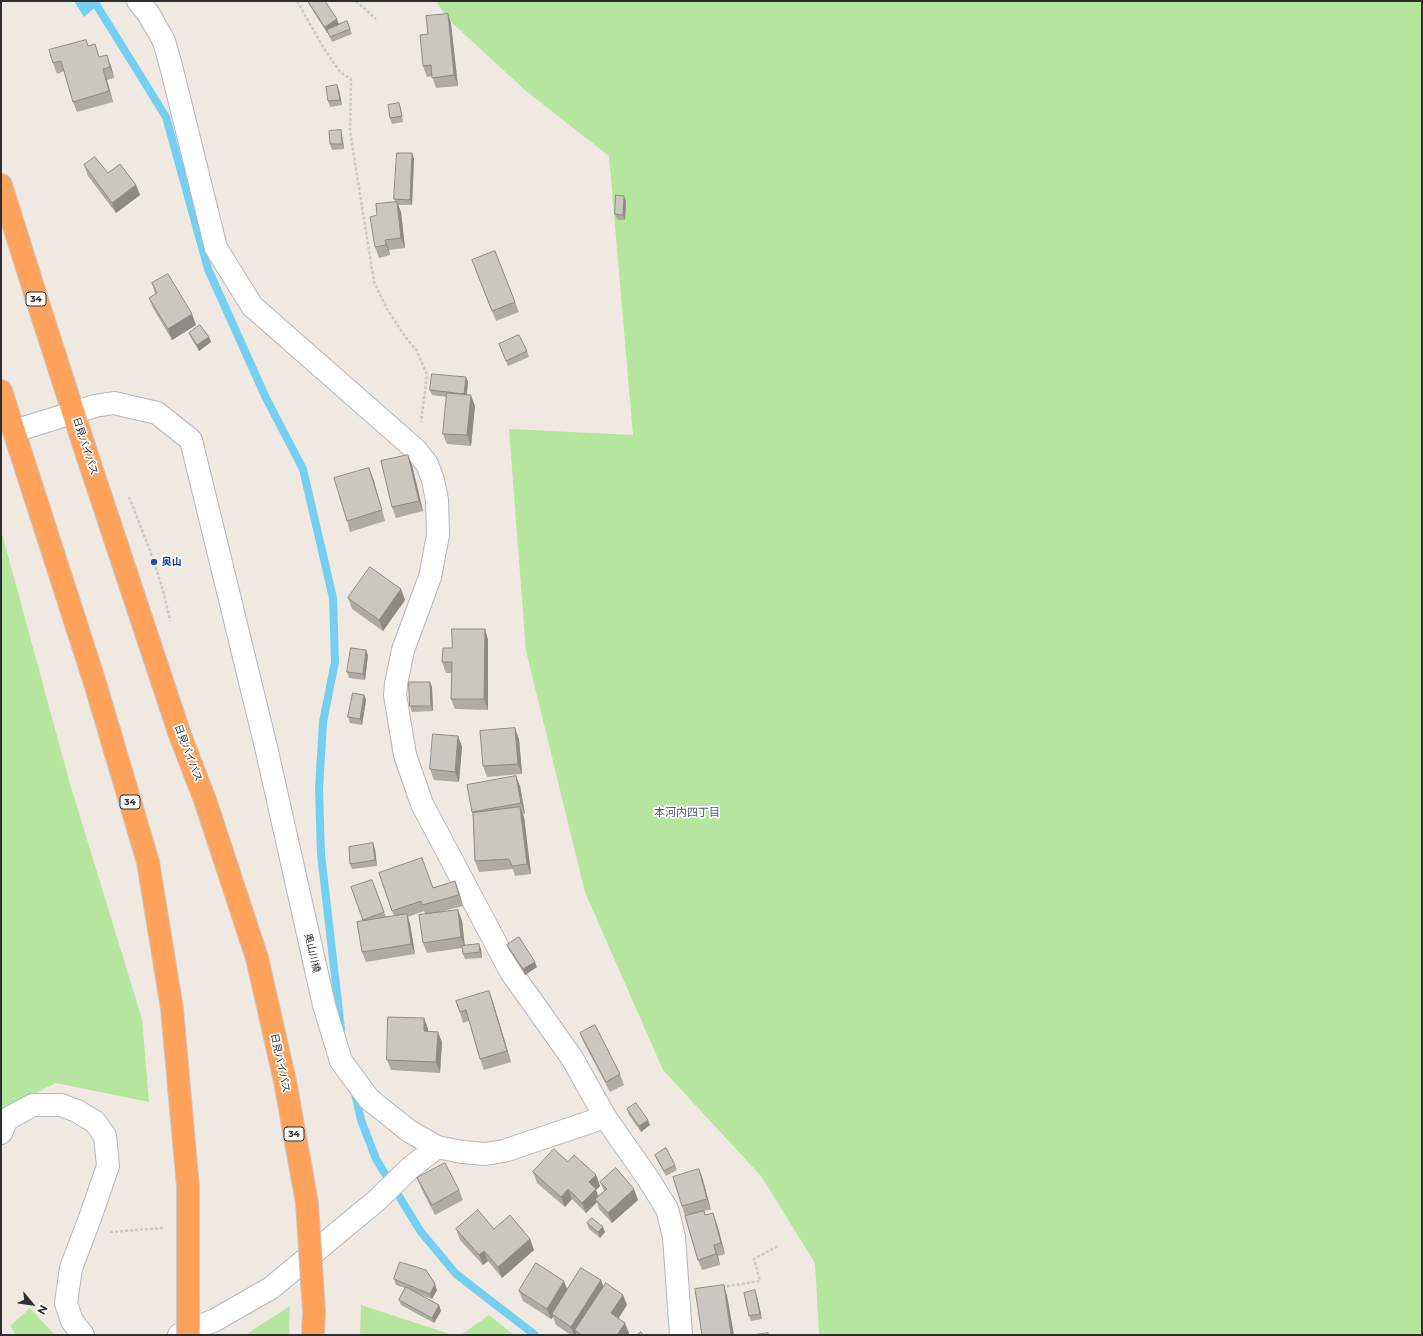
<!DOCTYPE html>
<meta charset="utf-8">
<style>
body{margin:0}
#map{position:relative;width:1423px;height:1336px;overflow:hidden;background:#efe9e1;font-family:Montserrat,sans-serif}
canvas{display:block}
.frame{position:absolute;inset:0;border:2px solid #2e2e2e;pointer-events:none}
.north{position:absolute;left:12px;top:1284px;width:40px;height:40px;-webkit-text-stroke:3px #fff;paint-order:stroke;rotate:119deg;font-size:11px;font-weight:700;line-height:16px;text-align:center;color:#2e2e2e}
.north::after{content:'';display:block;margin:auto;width:14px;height:18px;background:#2e2e2e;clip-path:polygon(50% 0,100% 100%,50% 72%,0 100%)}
</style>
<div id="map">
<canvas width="1423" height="1336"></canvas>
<div class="frame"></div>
<div class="north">N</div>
</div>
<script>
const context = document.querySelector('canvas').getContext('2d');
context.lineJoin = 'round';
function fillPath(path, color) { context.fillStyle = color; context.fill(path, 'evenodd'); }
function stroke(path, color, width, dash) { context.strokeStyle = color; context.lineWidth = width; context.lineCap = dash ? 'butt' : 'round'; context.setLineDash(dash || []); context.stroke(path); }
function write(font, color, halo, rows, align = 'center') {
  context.font = font + ' Montserrat,"Noto Sans JP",sans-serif'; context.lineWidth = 3.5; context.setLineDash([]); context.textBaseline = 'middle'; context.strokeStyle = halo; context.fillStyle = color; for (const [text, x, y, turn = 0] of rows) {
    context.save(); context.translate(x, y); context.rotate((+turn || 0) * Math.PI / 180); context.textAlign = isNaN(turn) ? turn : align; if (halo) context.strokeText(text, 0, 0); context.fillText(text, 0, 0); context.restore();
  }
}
fillPath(new Path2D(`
 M436 1H1422V1335H821L819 1333 815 1263 761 1176 663 1070 585 892 526 651 509 429 633 435 609 156 526 91 448 19Z
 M1 530 70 784 142 1019 149 1102 56 1083 1 1110Z
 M361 1305 453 1335H360Z
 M290 1306 289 1335H245Z
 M30 1308 55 1335H16L10 1326Z
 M489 1315 514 1335H461Z`), '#b6e59e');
fillPath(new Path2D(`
 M74 1H102L84 17Z`), '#75cff0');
stroke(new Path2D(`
 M94 1 166 117 208 269 266 398 303 469 333 598 335 662 323 722 319 789 321 854 341 1029
 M354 1089 361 1120 376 1159 421 1232 456 1274 535 1335`), '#75cff0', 8);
const street = new Path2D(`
 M138 1 148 13 164 41 172 70 216 248 252 306 416 450 427 464 433 480 437 500 438 535 430 577 403 650 396 684 395 695 405 755 422 804 511 972 572 1058 605 1117 649 1180 667 1209 674 1237 681 1335
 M1 1133 7 1119 33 1105H61L77 1111 95 1122 105 1136 108 1166 90 1218 71 1268 66 1303 72 1321 83 1335
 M179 1335 215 1320 271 1288 376 1201 410 1168 437 1147`);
const secondary = new Path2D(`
 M14 431 95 406 114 403 157 413 191 440 266 747 324 1005 341 1061 369 1099 409 1131 437 1147 462 1152 485 1154 504 1151 605 1117`);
const highway = new Path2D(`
 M1 185 40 309 89 461 180 735 205 800 257 958
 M1 391 95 683 148 862 172 1009 188 1187
 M313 1335 314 1312`);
stroke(street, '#b4b7c1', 24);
stroke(secondary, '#b4b7c1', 24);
stroke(highway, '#c9c9c9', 24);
stroke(new Path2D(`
 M297 1 323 47 340 72 351 79 350 131 374 282 387 309 406 338 417 351 427 375 421 422
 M356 1 376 19
 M129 497C145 537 162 579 170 621
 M110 1232 163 1228
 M722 1287 760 1281 754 1259 778 1246`), '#c9c9c9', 2.5, [3, 2]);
stroke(street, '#fff', 22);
stroke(secondary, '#fff', 22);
stroke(highway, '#ffa35c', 22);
const highwayBridge = new Path2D(`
 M257 958 285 1081 307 1203 314 1312
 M188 1335V1187`);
stroke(highwayBridge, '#c9c9c9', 24, []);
stroke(highwayBridge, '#ffa35c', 22);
fillPath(new Path2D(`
 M308 1H325L339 24 347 21 352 34 332 42 328 32 327 33 308 3Z
 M448 14 451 24 458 86 436 88 432 76 427 77 423 66 428 34Z
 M88 46 99 57 111 66 114 78 107 80 113 102 77 112 73 102 64 71 57 74 53 63Z
 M339 90 342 105 330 107 328 101Z
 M399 103 401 109 403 122 392 124 390 118Z
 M342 135 344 149 332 150 330 144Z
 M412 153 414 159 412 205H398L401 212 405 248 389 250 390 255 379 258 375 247 377 215 395 202 394 199Z
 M84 165 108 173 136 185 140 195 116 213 88 176Z
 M626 201 625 220H617L615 214Z
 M476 271 515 302 519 312 496 321Z
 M152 283 196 325 172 340 153 308 149 298 155 294Z
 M189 333 209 337 211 342 199 351 191 338Z
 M499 344 527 351 529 357 508 366Z
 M466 377 468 382 467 395 475 406 471 446 447 444 443 434 447 397 432 395 430 390Z
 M408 455 412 465 423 511 396 518 392 507Z
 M373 478 385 521 350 532 347 521Z
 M401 589 405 600 383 631 352 609 348 598Z
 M485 629 488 640V710L455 709 451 699 452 673H446L442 662 452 648Z
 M368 655 365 680 349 678 347 672Z
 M432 687 433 711 412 712 410 706Z
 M364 695 366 700 362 725 350 723 348 717Z
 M458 736 462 747 459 782 434 780 430 769Z
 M519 739 522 774 487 777 483 766Z
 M520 786 525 814H523L524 817 531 874 515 876 513 869 479 872 475 861 473 816 472 812Z
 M375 849 377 866 352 869 350 864Z
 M379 873 433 888 455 881 459 892 463 906 435 913 458 910 462 921 465 946 479 944 481 949 482 958 465 959 463 954 462 948 427 953 423 943 425 914 424 911 408 917 410 924 415 954 366 962 362 952 363 921 351 887 372 880 386 917 394 916Z
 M507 945 537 967 525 975 509 950Z
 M489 991 493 1002 511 1062 484 1070 480 1059 469 1021 463 1023 460 1012Z
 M424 1018 428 1029V1031L442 1042 440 1073 391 1070 387 1060Z
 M580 1033 620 1074 624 1085 610 1092 584 1043Z
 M627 1109 650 1125 641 1132 629 1115Z
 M655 1155 675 1165 677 1170 666 1176 657 1160Z
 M568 1162 596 1175 600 1186 596 1190 598 1196 604 1191 600 1182 638 1200 612 1223 599 1209 597 1202 586 1213 572 1199 565 1207 537 1183 533 1172Z
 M699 1169 703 1180 711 1210 704 1211 706 1215 717 1224 725 1254 718 1256 720 1265 702 1270 698 1260 685 1216 682 1206Z
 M417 1178 459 1190 463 1200 435 1215 421 1188Z
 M587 1223 605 1232 600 1238 589 1229Z
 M456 1229H494L530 1239 534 1250 502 1278 488 1261 483 1265 460 1240Z
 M394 1279 437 1290 432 1299 416 1293 439 1305 441 1311 434 1323 401 1305 399 1300 405 1288 396 1285Z
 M601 1280 603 1287 623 1295 627 1305 618 1318 629 1333 628 1335H571L556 1325 553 1317 551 1319 523 1301 519 1291 568 1289Z
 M757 1296 762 1319 751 1321 749 1316Z`), '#afaba4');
fillPath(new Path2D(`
 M448 14 451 24 458 86 454 75Z
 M337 19 339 25 327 33 325 27Z
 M107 55 111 66 114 78 110 67Z
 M103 69 107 80 113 102 109 91Z
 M337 85 339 90 342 105 340 100Z
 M341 130 342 135 344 149 342 144Z
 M412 153 414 159 412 205 410 200Z
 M136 185 140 195 116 213 112 203Z
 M624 196 626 201 625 220 623 215Z
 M397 202 401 212 405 248 401 238Z
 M385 240 389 250 390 255 386 245Z
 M192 314 196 325 172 340 168 329Z
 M209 337 211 342 199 351 197 345Z
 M466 377 468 382 466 399 464 394Z
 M471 395 475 406 471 446 467 435Z
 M408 455 412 465 423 511 419 501Z
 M369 468 373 478 385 521 382 510Z
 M401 589 405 600 383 631 379 620Z
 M485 629 488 640V710L484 699Z
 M366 650 368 655 365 680 363 674Z
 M430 682 432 687 433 711 431 706Z
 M364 695 366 700 362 725 360 719Z
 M515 728 519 739 522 774 518 764Z
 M458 736 462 747 459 782 455 772Z
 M516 776 520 786 525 814 521 803Z
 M520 807 524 817 531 874 527 864Z
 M373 843 375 849 377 866 375 860Z
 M455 881 459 892 463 906 459 895Z
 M458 910 462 921 465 948 461 937Z
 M407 914 410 924 415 954 411 944Z
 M479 944 481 949 482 958 480 952Z
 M535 962 537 967 525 975 523 969Z
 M489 991 493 1002 511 1062 507 1051Z
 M424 1018 428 1029 427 1041 424 1031Z
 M438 1032 442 1042 440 1073 436 1062Z
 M648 1120 650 1125 641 1132 639 1126Z
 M699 1169 703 1180 711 1210 707 1199Z
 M596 1175 600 1186 596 1190 599 1199H595L597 1202 586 1213 582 1203 589 1182Z
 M568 1189 572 1199 565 1207 561 1197Z
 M634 1189 638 1200 612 1223 608 1213Z
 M713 1213 717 1224 725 1254 721 1243Z
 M603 1227 605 1232 600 1238 598 1232Z
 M530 1239 534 1250 502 1278 498 1267Z
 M714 1245 718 1256 720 1265 716 1254Z
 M484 1251 488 1261 483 1265 479 1255Z
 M601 1280 605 1291 575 1330 577 1335H574L571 1327Z
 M564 1281 568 1291 552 1314 553 1317 551 1319 547 1309Z
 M435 1284 437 1290 432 1299 430 1294Z
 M724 1285 727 1295 734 1335H731Z
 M755 1290 757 1296 762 1319 760 1314Z
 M623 1295 627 1305 615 1324 611 1313Z
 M439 1305 441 1311 434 1323 432 1318Z
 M625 1323 629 1333 628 1335H617Z`), '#8e8b86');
const building = new Path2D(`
 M308 1H325L337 19 325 27Z
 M448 14 454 75 432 78 431 65 423 66 420 35 428 34 426 16Z
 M347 21 350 29 330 37 327 30Z
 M86 40 88 46 95 44 99 57 107 55 110 67 103 69 109 91 73 102 61 61 53 63 49 50Z
 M337 85 340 100 328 101 326 87Z
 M399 103 402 116 390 118 388 105Z
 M341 130 342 144H330L329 131Z
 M397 153H412L410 200 394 199Z
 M95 157 108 173 120 164 136 185 112 203 84 165Z
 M616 195 624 196 623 215 615 214Z
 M397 202 401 238 385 240 386 245 375 247 370 217 377 215 376 204Z
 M495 251 515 302 492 311 472 260Z
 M168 274 192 314 168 329 149 298 157 293 152 283Z
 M200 325 209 337 197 345 189 333Z
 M519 335 527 351 506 361 499 344Z
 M432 374 466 377 464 394 430 390Z
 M447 393 471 395 467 435 443 434Z
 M408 455 419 501 392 507 381 461Z
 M369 468 382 510 347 521 334 478Z
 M370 567 401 589 379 620 348 598Z
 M452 629H485L484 699H451L452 662H442L443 648H452Z
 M351 648 366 650 363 674 347 672Z
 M409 682H430L431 706H410Z
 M353 693 364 695 360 719 348 717Z
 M515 728 518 764 483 766 480 731Z
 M433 734 458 736 455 772 430 769Z
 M516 776 521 803 472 812 467 785Z
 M520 807 527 864 512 866 509 859 475 861 473 813Z
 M373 843 375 860 350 864 349 847Z
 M422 858 433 888 455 881 459 895 422 905 421 901 392 911 379 873Z
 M372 880 384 912 363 920 351 887Z
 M458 910 461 937 423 943 419 915Z
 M407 914 411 944 362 952 357 922Z
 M519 937 535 962 523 969 507 945Z
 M479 944 480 952 463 954 462 946Z
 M489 991 507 1051 480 1059 466 1010 460 1012 456 1001Z
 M388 1017 424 1018V1031L438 1032 436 1062 387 1060Z
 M595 1025 620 1074 606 1082 580 1033Z
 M636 1103 648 1120 639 1126 627 1109Z
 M666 1148 675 1165 664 1171 655 1155Z
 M554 1149 568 1162 574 1155 596 1175 589 1182 596 1189 582 1203 568 1189 561 1197 533 1172Z
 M445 1163 459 1190 432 1205 417 1178Z
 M616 1168 634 1189 608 1213 595 1199 607 1189 600 1182Z
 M699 1169 707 1199 682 1206 673 1177Z
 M478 1210 494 1229 510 1215 530 1239 498 1267 484 1251 479 1255 456 1229Z
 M704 1211 705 1215 713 1213 721 1243 714 1245 716 1254 698 1260 685 1216Z
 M592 1218 603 1227 598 1232 587 1223Z
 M400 1262 426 1270 435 1284 430 1294 394 1279Z
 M536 1263 564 1281 547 1309 519 1291Z
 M581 1268 601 1280 571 1327 552 1314Z
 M606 1283 623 1295 611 1313 625 1323 617 1335H582L575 1330Z
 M724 1285 731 1335H702L695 1289Z
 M406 1287 439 1305 432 1318 399 1300Z
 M755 1290 760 1314 749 1316 744 1293Z
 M641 1332 643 1335H637Z
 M768 1333V1335H753Z`);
fillPath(building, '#cbc7bf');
stroke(building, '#8e8b86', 1);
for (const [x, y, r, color] of [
 [154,562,4,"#1a4fb4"]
]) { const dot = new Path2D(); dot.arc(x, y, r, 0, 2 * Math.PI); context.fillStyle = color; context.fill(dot); stroke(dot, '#fff', 1.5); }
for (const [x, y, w] of [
 [36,299,20],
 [130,802,20],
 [294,1134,20]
]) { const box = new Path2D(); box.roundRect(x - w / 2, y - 7, w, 14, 3); context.fillStyle = '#fff'; context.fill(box); stroke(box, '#2e2e2e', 1); }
write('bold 9px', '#2e2e2e', null, [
 ["34",36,299],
 ["34",130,802],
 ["34",294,1134]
]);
write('10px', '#2e2e2e', '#fff', [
 ["日見バイパス",85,446,72],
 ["日見バイパス",188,753,69],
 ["奥山川橋",312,953,77],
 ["日見バイパス",280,1063,78]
]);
write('bold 10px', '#164399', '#fff', [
 ["奥山",162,562]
], 'left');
write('11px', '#4d5680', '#fff', [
 ["本河内四丁目",687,813]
]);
</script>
